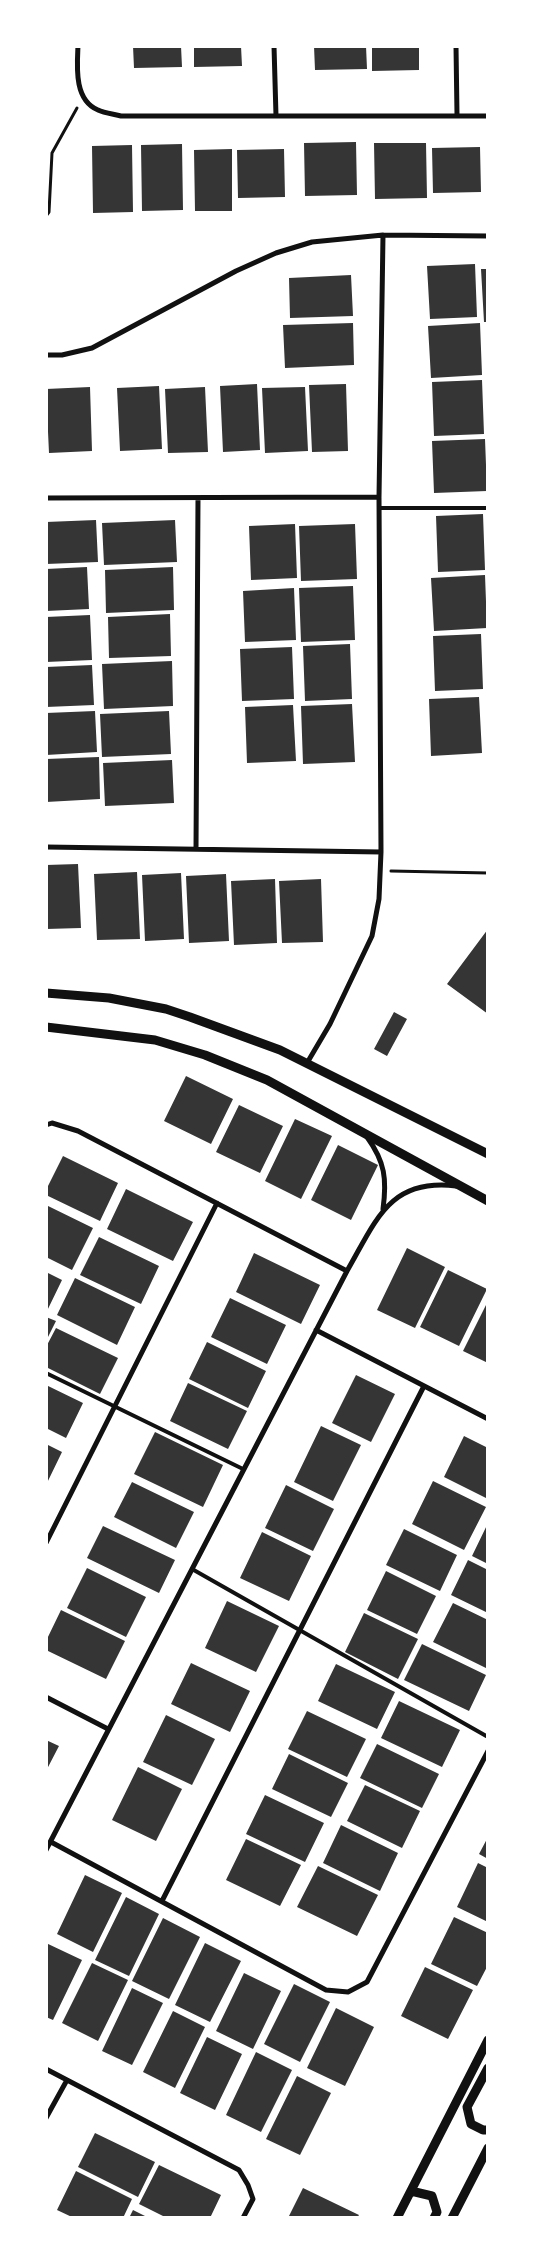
<!DOCTYPE html>
<style>
body{margin:0}
#map{position:relative;width:534px;height:2264px;overflow:hidden;background:#fff;font-family:Ubuntu,sans-serif}
canvas{display:block}
.frame{position:absolute;inset:0;border:48px solid #fff;pointer-events:none}
</style>
<div id="map">
<canvas width="534" height="2264"></canvas>
<div class="frame"></div>
</div>
<script>
const context = document.querySelector('canvas').getContext('2d');
context.lineJoin = 'round';
function fillPath(path, color) { context.fillStyle = color; context.fill(path, 'evenodd'); }
function stroke(path, color, width, dash) { context.strokeStyle = color; context.lineWidth = width; context.lineCap = dash ? 'butt' : 'round'; context.setLineDash(dash || []); context.stroke(path); }
fillPath(new Path2D(`
 M133 46H181L182 67 134 68Z
 M194 46H241L242 66 194 67Z
 M314 46H366L367 69 315 70Z
 M372 46H419V70L372 71Z
 M356 142 357 195 305 196 304 143Z
 M374 143H426L427 198 375 199Z
 M182 144 183 210 142 211 141 145Z
 M132 145 133 212 93 213 92 146Z
 M480 147 481 192 433 193 432 148Z
 M232 149V211H195L194 150Z
 M284 149 285 197 238 198 237 150Z
 M475 264 477 317 430 319 427 266Z
 M481 269H488V322H484Z
 M351 275 353 316 290 318 289 278Z
 M353 323 354 365 285 368 283 325Z
 M480 323 482 375 431 378 428 326Z
 M482 380 484 434 434 436 432 382Z
 M257 384 260 450 223 452 220 386Z
 M346 384 348 451 312 452 309 385Z
 M159 386 162 449 120 451 117 388Z
 M90 387 92 451 49 453 46 389Z
 M205 387 208 452 168 453 165 389Z
 M305 387 308 451 265 453 262 388Z
 M485 439 487 491 434 493 432 441Z
 M483 514 485 570 438 572 436 516Z
 M96 520 98 562 46 564V522Z
 M175 520 177 562 104 565 102 523Z
 M295 524 297 578 251 580 249 526Z
 M355 524 357 579 301 581 299 526Z
 M87 567 89 609 46 611V569Z
 M173 567 174 610 106 613 105 570Z
 M485 575 487 628 434 631 431 578Z
 M353 586 355 640 301 642 299 588Z
 M294 588 296 640 245 642 243 591Z
 M170 614 171 656 109 658 108 617Z
 M90 615 92 660 46 662V617Z
 M481 634 483 689 435 691 433 636Z
 M350 644 352 699 305 701 303 646Z
 M292 647 294 699 242 701 240 649Z
 M172 661 173 706 104 709 102 664Z
 M92 665 94 705 46 707V667Z
 M479 697 482 753 431 756 429 699Z
 M352 704 355 762 303 764 301 706Z
 M293 705 296 761 247 763 245 707Z
 M95 711 97 752 46 755V713Z
 M169 711 171 754 102 757 100 714Z
 M99 757 100 799 46 802V759Z
 M172 760 174 803 105 806 103 763Z
 M78 864 81 928 46 929V865Z
 M137 872 140 939 97 940 94 874Z
 M181 873 184 939 145 941 142 875Z
 M226 874 229 941 189 943 186 876Z
 M275 879 277 943 234 945 231 881Z
 M321 879 323 942 282 943 279 881Z
 M488 929V1014L447 984Z
 M394 1012 407 1019 387 1056 374 1049Z
 M186 1076 233 1099 211 1144 164 1121Z
 M239 1105 283 1126 260 1173 216 1152Z
 M295 1119 332 1136 301 1199 265 1181Z
 M338 1145 378 1165 351 1220 311 1200Z
 M63 1156 118 1183 100 1221 46 1195V1190Z
 M126 1189 193 1222 173 1261 107 1229Z
 M46 1205 93 1228 72 1270 46 1257Z
 M99 1237 159 1266 141 1304 80 1275Z
 M407 1248 445 1267 415 1328 377 1310Z
 M254 1253 320 1285 301 1324 236 1292Z
 M448 1270 487 1289 459 1346 420 1327Z
 M46 1272 62 1280 46 1313Z
 M75 1278 135 1307 117 1345 57 1315Z
 M230 1298 286 1325 267 1364 211 1337Z
 M488 1301V1363L463 1351Z
 M46 1317 56 1321 46 1341Z
 M56 1328 118 1358 100 1394 46 1367V1347Z
 M207 1342 266 1371 248 1408 189 1379Z
 M356 1375 395 1394 371 1442 332 1423Z
 M188 1383 247 1411 228 1449 170 1421Z
 M46 1385 83 1403 66 1438 46 1428Z
 M321 1426 361 1445 333 1501 294 1482Z
 M155 1432 223 1465 203 1507 134 1474Z
 M464 1436 488 1448V1499L444 1477Z
 M46 1444 62 1452 46 1485Z
 M433 1481 486 1507 464 1550 412 1524Z
 M132 1482 194 1512 176 1548 114 1517Z
 M286 1485 334 1509 313 1551 265 1528Z
 M488 1523V1564L472 1556Z
 M103 1526 175 1560 159 1593 87 1558Z
 M404 1529 457 1555 440 1591 386 1565Z
 M262 1532 311 1556 289 1601 240 1578Z
 M468 1560 488 1570V1613L451 1595Z
 M87 1568 146 1597 126 1637 67 1608Z
 M386 1571 436 1596 417 1634 367 1610Z
 M227 1601 279 1626 256 1672 205 1648Z
 M453 1603 488 1620V1669L433 1642Z
 M61 1610 125 1641 106 1679 46 1650V1641Z
 M364 1613 418 1639 398 1679 345 1652Z
 M422 1644 486 1675 469 1711 404 1680Z
 M191 1663 250 1691 230 1732 171 1704Z
 M336 1664 395 1692 377 1729 318 1701Z
 M399 1701 460 1730 442 1767 381 1738Z
 M307 1711 366 1739 347 1777 288 1749Z
 M166 1715 215 1739 192 1785 143 1762Z
 M46 1740 59 1746 46 1771Z
 M377 1744 439 1774 422 1808 360 1778Z
 M289 1754 348 1783 331 1817 272 1789Z
 M138 1767 182 1789 156 1841 112 1820Z
 M365 1785 420 1811 402 1848 347 1821Z
 M265 1795 324 1823 305 1862 246 1834Z
 M341 1825 398 1853 380 1891 323 1863Z
 M488 1837V1859L479 1854Z
 M246 1839 301 1865 280 1906 226 1880Z
 M478 1863 488 1868V1922L457 1907Z
 M318 1866 378 1895 357 1936 297 1907Z
 M85 1875 122 1893 93 1952 57 1934Z
 M126 1897 159 1914 129 1976 95 1960Z
 M454 1917 488 1933V1965L477 1986 431 1964Z
 M163 1918 200 1937 169 1999 132 1981Z
 M46 1943 82 1960 53 2020 46 2017Z
 M205 1943 241 1961 210 2022 175 2005Z
 M92 1963 128 1980 98 2041 62 2023Z
 M425 1967 473 1990 448 2039 401 2016Z
 M244 1973 281 1991 253 2049 216 2031Z
 M294 1984 330 2002 300 2062 264 2044Z
 M132 1988 163 2003 132 2065 102 2051Z
 M336 2008 374 2027 345 2086 307 2068Z
 M173 2011 205 2027 175 2088 143 2072Z
 M207 2037 242 2054 215 2110 180 2093Z
 M256 2052 292 2070 261 2132 226 2115Z
 M297 2076 331 2093 300 2155 266 2139Z
 M95 2133 155 2162 138 2197 78 2167Z
 M159 2165 221 2195 210 2218H167L139 2204Z
 M76 2171 132 2199 123 2218H74L57 2210Z
 M303 2188 359 2215 357 2218H288Z
 M133 2210 149 2218H129Z`), '#353535');
stroke(new Path2D(`
 M46 216 49 212 52 153 77 108
 M391 871 488 873`), '#111', 3);
stroke(new Path2D(`
 M380 508H488
 M46 1373 243 1469
 M192 1569 488 1737`), '#111', 4);
stroke(new Path2D(`
 M78 46C77 67 74 100 98 110 104 113 113 114 121 116H488
 M274 46 276 116
 M456 46 457 115
 M46 355H62L92 348 236 271 276 253 312 242 383 235 488 236
 M46 498 379 497
 M46 847 381 852
 M196 849 198 498
 M307 1063 330 1024 372 936 379 899 381 852 379 497 383 235
 M46 1125 52 1123 78 1131 347 1271
 M367 1137C385 1162 387 1179 383 1209
 M316 1330 488 1419
 M46 1543 217 1203
 M46 1697 108 1729
 M51 1842 326 1990 348 1992 367 1982 488 1751
 M46 1850 347 1271C376 1221 389 1178 456 1186
 M162 1901 424 1386
 M46 2069 239 2170 248 2185 253 2199 243 2218
 M46 2118 67 2080`), '#111', 5);
stroke(new Path2D(`
 M46 993 109 998 166 1009 190 1017 280 1050 488 1154
 M46 1027 155 1040 205 1055 267 1080 488 1201
 M488 2068 467 2107 471 2124 483 2130H488
 M411 2191 432 2196 437 2212 434 2218
 M397 2218 488 2040
 M452 2218 488 2148`), '#111', 9);
</script>
